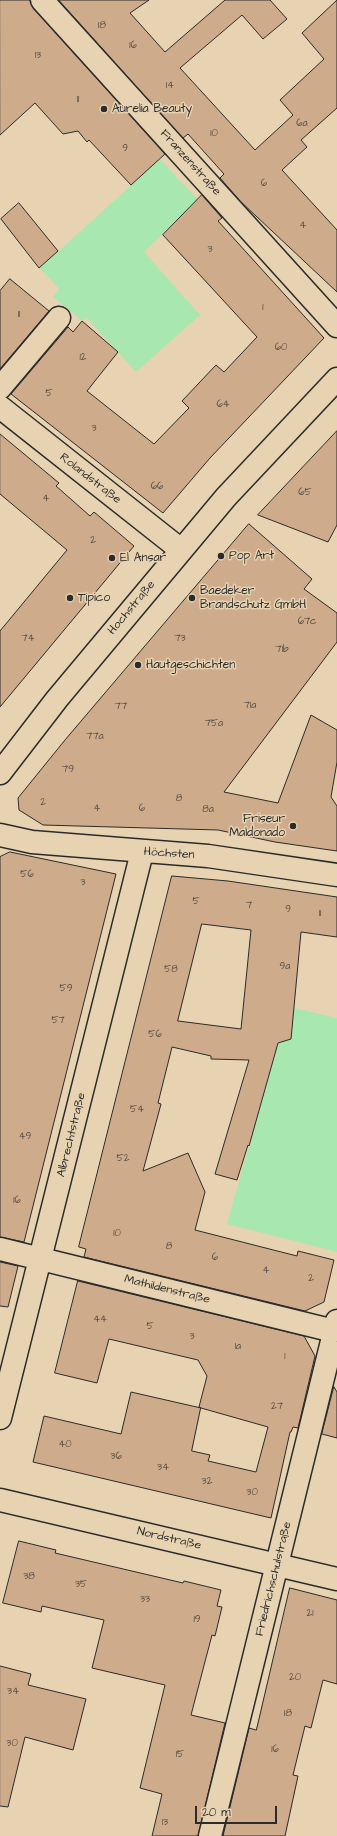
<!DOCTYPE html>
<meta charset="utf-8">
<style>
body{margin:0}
#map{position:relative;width:337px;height:1836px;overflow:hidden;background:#e7d3b1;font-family:"Architects Daughter",sans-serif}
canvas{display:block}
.scale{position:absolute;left:195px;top:1806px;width:82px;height:18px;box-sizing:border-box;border:2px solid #2b2b2b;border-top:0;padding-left:5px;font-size:12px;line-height:14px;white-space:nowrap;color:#2b2b2b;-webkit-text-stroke:3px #e7d3b1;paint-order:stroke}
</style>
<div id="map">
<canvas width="337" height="1836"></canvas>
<div class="scale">20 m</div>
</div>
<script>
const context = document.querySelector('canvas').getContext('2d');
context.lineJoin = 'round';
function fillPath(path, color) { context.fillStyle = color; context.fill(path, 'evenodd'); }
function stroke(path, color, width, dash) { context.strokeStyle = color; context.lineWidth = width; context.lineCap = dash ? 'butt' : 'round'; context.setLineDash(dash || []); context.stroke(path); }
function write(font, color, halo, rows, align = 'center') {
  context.font = font + ' "Architects Daughter",sans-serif'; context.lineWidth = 3; context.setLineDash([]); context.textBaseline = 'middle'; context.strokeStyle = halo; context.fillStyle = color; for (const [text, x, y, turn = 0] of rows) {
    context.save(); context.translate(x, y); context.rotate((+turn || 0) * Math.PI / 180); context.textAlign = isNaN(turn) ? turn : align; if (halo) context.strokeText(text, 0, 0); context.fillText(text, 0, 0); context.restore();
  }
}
fillPath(new Path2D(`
 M160 159 198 200 144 252 200 315 136 372 86 317 82 321 53 297 59 289 40 268Z
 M294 1008 337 1018V1252L227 1224 278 1042Z`), '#a8e7af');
const building = new Path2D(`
 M0 0H30L33 8 165 154 131 185 89 140 87 142 78 131 63 134 35 103 0 135Z
 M59 0H149L130 13 165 52 225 0H270L287 19 263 39 242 15 180 68 255 150 293 115 280 100 324 59 302 33 337 0V108L301 140 307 147 282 170 337 230V292L240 201 220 178 224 174 188 134 183 138Z
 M202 195 222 218 218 221 324 338 210 458 163 513 11 394 68 327 73 332 82 321 118 352 87 391 154 444 189 408 182 401 216 365 224 372 257 337 163 235Z
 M19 203 58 251 39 268 1 219Z
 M10 279 49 311 0 369V291Z
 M337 431V525L328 542 258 515Z
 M0 434 59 483 56 486 90 516 94 512 134 546 0 707V631L67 550 0 494Z
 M249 524 312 579 304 589 337 613V642L224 792 278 803 311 715 337 730V762L331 797 337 806V851L275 842 218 830 43 825 19 810 18 798 65 740Z
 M10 852 116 874 24 1242 0 1237V857Z
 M172 876 228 881 337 897V937L301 932 291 1039 278 1043 249 1146 248 1145 237 1180 215 1174 249 1060 211 1059V1056L172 1047 158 1103 161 1104 143 1171 188 1153 205 1192 195 1230 297 1256 298 1251 334 1260 324 1302 305 1311 84 1257 86 1249 79 1247ZM202 924 251 930 241 1029 178 1021Z
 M0 1262 18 1266 8 1307 0 1306Z
 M78 1281 304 1336 315 1356 298 1428 293 1427 291 1432H290L271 1518 33 1462 44 1416 121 1434 131 1392 201 1408 199 1407 207 1376 198 1360 109 1339 97 1383 55 1373ZM201 1408 268 1427 256 1472 208 1461 210 1455 192 1451Z
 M334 1387 337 1392V1438L322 1434Z
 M19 1541 56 1550 55 1553 183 1583 184 1581 221 1590 217 1606 222 1607 215 1636 212 1635 191 1715 225 1723 198 1836H152L162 1794 140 1788 165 1685 92 1668 104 1620 42 1606 41 1612 3 1603Z
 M290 1588 337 1600V1684L323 1680 311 1728 305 1726 293 1775 298 1776 285 1836H223L249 1728 256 1730Z
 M0 1666 31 1674 28 1685 86 1699 73 1750 25 1737 8 1807 0 1806Z`);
fillPath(building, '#cdab8b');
stroke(building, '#2b2b2b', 1);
const street = new Path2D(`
 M42 0 337 326
 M0 388 59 318
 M0 407 181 550
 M0 835 32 842 208 856 337 875
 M0 1249 334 1331
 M0 1418 142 852
 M0 1500 337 1579
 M210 1836 337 1321`);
const secondary = new Path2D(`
 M0 773 57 699 226 497 337 379`);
stroke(street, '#2b2b2b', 25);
stroke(secondary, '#2b2b2b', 25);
stroke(street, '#e7d3b1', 22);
stroke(secondary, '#e7d3b1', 22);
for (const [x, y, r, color] of [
 [104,109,4,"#2b2b2b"],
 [221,556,4,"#2b2b2b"],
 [112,558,4,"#2b2b2b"],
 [70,598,4,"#2b2b2b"],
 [192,598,4,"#2b2b2b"],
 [138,665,4,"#2b2b2b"],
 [293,826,4,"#2b2b2b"]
]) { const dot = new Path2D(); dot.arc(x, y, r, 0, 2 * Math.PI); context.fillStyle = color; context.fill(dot); stroke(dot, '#e7d3b1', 1.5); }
write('10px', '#544b43', null, [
 ["18",102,26],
 ["16",133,46],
 ["13",38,56],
 ["14",170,86],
 ["11",78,100],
 ["6a",302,124],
 ["10",214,134],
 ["9",125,149],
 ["6",264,184],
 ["4",303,226],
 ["3",210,250],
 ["1",263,308],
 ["11",19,315],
 ["60",281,348],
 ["12",83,358],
 ["5",49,394],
 ["64",223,405],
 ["3",94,429],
 ["66",157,487],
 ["65",305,493],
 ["4",46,499],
 ["2",93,541],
 ["67c",307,622],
 ["74",28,639],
 ["73",180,639],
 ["71b",282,650],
 ["71a",250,706],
 ["77",121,707],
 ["75a",214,724],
 ["77a",95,737],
 ["79",68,770],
 ["8",179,799],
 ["2",43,803],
 ["4",97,809],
 ["6",142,809],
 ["8a",208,810],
 ["56",27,875],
 ["3",83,883],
 ["5",196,902],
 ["7",249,906],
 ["9",288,910],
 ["11",320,914],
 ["9a",285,967],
 ["58",171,970],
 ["59",66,989],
 ["57",58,1021],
 ["56",155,1035],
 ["54",137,1110],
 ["49",25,1137],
 ["52",123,1159],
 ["16",17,1201],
 ["10",117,1234],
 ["8",169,1247],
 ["6",215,1258],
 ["4",266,1271],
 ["2",311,1279],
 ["44",100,1320],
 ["5",150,1327],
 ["3",192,1337],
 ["1a",238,1347],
 ["1",285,1357],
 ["27",277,1407],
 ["40",65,1445],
 ["36",116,1457],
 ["34",163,1468],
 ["32",207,1482],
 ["30",252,1493],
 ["38",29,1577],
 ["35",81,1585],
 ["33",145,1600],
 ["21",310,1614],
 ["19",197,1620],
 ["20",295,1678],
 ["34",13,1692],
 ["18",288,1714],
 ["30",12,1744],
 ["16",275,1750],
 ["15",180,1755],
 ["13",165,1823]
]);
write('12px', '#2b2b2b', '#e7d3b1', [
 ["Aurelia Beauty",112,109],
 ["Pop Art",229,556],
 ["El Ansar",120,558],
 ["Baedeker",200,591],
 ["Brandschutz GmbH",200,605],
 ["Tipico",78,598],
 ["Hautgeschichten",146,665],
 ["Friseur",285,819,"right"],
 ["Maldonado",285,833,"right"]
], 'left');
write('12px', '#2b2b2b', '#e7d3b1', [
 ["Franzenstraße",190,163,48],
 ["Rolandstraße",90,479,38],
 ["Hochstraße",132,608,-50],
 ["Höchsten",169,854,4],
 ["Albrechtstraße",72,1135,-76],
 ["Mathildenstraße",167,1290,14],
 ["Nordstraße",169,1539,13],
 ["Friedrichschulstraße",274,1579,-76]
]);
</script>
